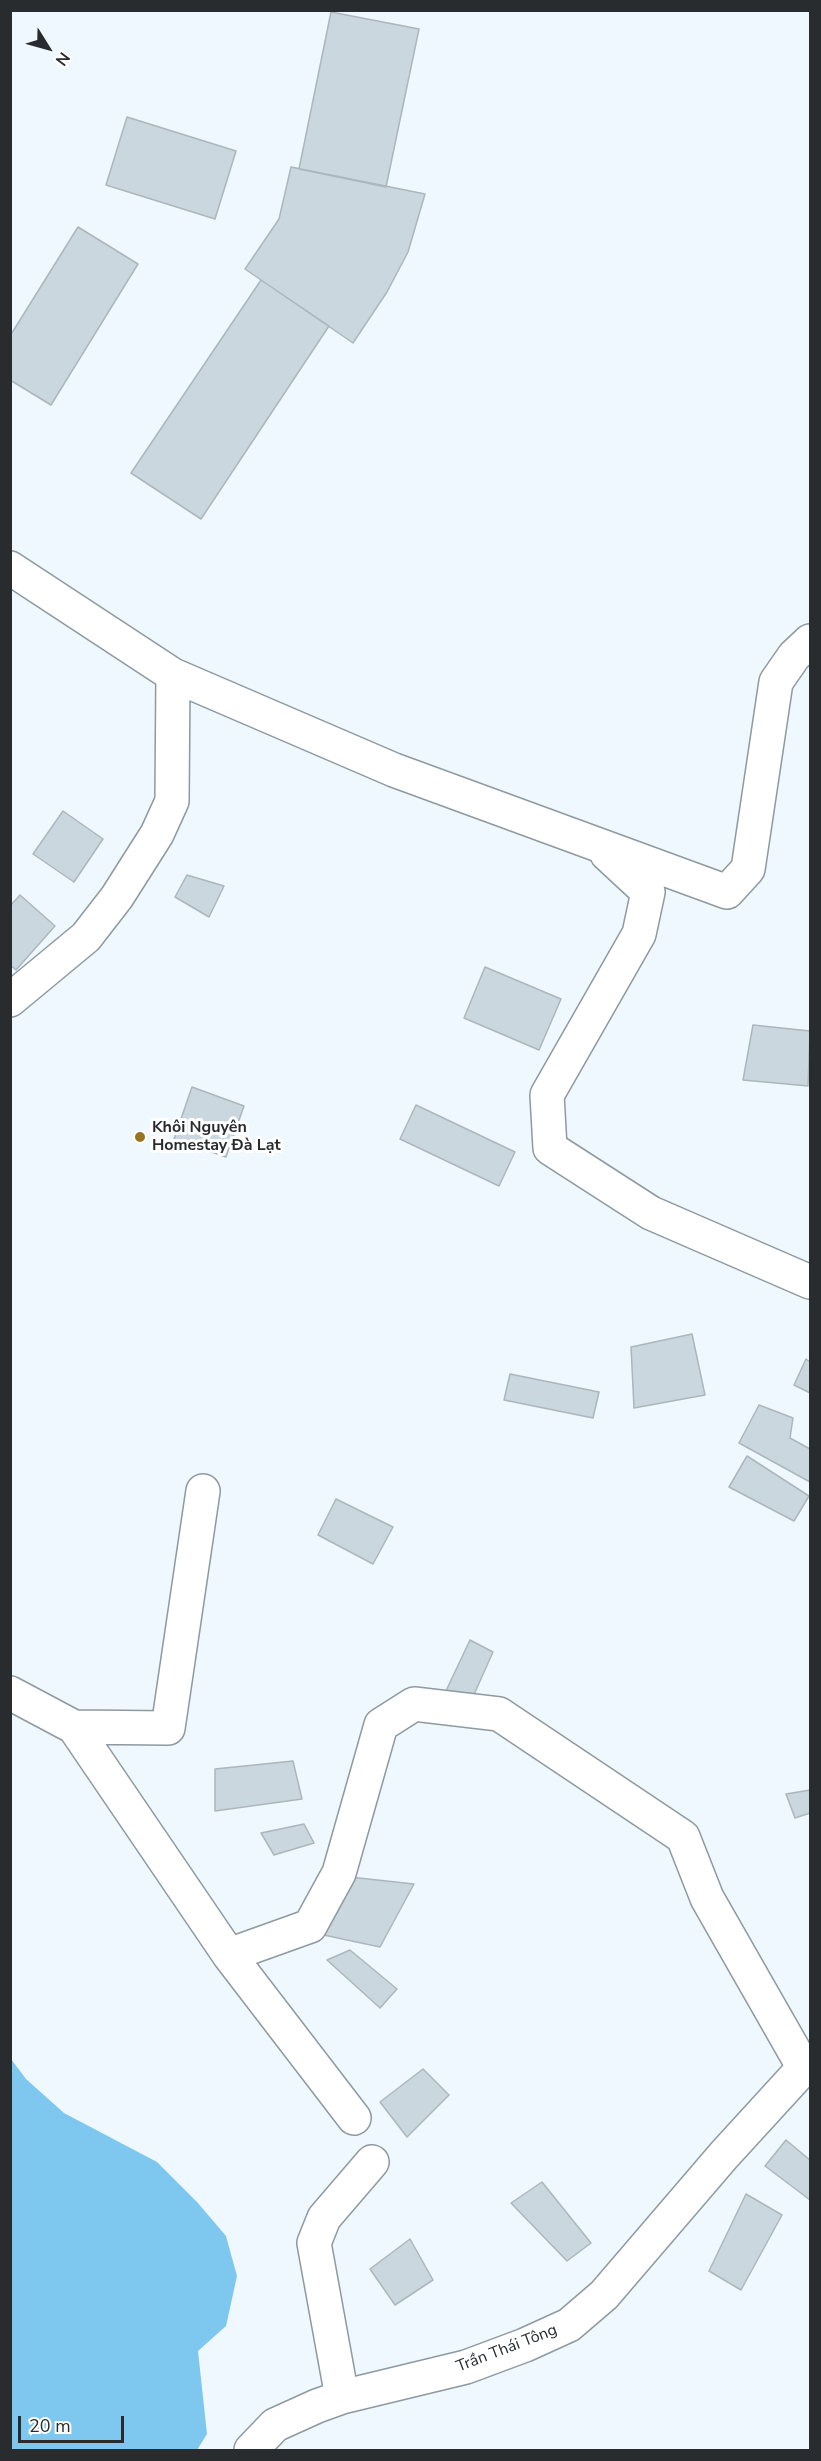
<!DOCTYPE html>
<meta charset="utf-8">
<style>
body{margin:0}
#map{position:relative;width:821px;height:2461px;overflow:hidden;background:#eef8fe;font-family:"Nunito Sans",sans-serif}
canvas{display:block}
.frame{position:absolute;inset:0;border:12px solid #282c2f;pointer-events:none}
.north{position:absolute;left:18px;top:18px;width:60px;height:60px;-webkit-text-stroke:4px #fff;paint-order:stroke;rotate:127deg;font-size:16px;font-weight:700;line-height:24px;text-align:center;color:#282c2f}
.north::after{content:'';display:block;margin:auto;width:21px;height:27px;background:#282c2f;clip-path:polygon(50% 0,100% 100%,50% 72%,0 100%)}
.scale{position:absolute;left:18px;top:2416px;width:106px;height:27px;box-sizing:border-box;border:3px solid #282c2f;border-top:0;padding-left:8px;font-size:18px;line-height:21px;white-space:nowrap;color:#282c2f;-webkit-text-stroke:4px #fff;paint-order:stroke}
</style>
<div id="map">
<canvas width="821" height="2461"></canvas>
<div class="frame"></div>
<div class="north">N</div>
<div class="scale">20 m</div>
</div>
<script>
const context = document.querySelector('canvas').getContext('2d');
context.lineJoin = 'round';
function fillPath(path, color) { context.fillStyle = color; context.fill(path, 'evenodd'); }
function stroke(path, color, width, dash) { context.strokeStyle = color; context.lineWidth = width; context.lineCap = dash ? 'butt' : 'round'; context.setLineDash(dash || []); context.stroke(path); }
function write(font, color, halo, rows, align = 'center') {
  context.font = font + ' "Nunito Sans",sans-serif'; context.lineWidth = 6; context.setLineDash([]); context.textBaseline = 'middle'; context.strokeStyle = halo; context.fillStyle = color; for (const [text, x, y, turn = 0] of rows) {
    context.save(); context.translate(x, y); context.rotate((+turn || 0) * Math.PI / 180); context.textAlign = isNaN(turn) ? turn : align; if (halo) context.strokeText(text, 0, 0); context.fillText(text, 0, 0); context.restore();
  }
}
fillPath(new Path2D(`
 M11 2059 26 2079 64 2113 157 2162 197 2202 226 2236 237 2276 226 2326 198 2351 207 2434 197 2450H11Z`), '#7ec7ef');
const building = new Path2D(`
 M331 12 419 29 386 187 299 169Z
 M127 117 236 151 215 219 106 185Z
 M291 167 425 194 408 252 387 292 353 343 245 269 279 219Z
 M78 227 138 264 51 405 10 380V336Z
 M261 280 329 326 201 519 131 473Z
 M63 811 103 839 74 882 33 854Z
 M187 875 224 886 209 917 175 897Z
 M20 895 55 926 16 970 10 965V906Z
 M485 967 561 999 539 1050 464 1018Z
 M753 1025 810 1031 808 1086 743 1080Z
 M192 1087 244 1106 226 1157 174 1139Z
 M416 1105 515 1152 499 1186 400 1139Z
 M692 1334 705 1395 634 1408 631 1347Z
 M806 1359 810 1362V1393L794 1385Z
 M510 1374 599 1392 593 1418 504 1400Z
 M759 1405 793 1418 790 1438 810 1449V1482L739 1443Z
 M747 1456 809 1496 794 1521 729 1487Z
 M336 1499 393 1527 373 1564 318 1535Z
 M470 1640 493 1652 472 1699 444 1695Z
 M293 1761 302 1799 215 1811V1769Z
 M810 1790V1813L795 1818 786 1794Z
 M304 1824 314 1843 274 1855 261 1833Z
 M350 1877 414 1884 380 1947 319 1934Z
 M350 1950 397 1989 380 2008 327 1960Z
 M423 2069 449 2095 407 2137 380 2102Z
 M786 2140 810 2160V2200L765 2166Z
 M542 2182 591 2243 567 2261 511 2203Z
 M746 2194 782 2215 741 2290 709 2271Z
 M410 2239 433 2280 395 2305 370 2269Z`);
fillPath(building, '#cbd7de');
stroke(building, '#abb6bd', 1.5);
const minor = new Path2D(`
 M10 568 173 675 394 770 727 892 748 869 776 682 794 656 810 641
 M607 854 648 892 639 934 547 1095 550 1148 651 1213 810 1282
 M10 1000 86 937 117 897 157 834 172 801 173 675
 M10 1693 74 1727 229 1955 354 2118
 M74 1727 168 1728 203 1491
 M229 1955 310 1926 339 1873 381 1725 414 1704 499 1714 683 1837 707 1898 804 2068
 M342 2397 314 2243 324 2218 372 2162
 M251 2450 275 2425 317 2406 342 2397 466 2367 525 2345 569 2325 604 2295 724 2155 810 2061`);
stroke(minor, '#8e99a0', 36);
stroke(minor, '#fff', 33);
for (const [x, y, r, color] of [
 [140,1137,6,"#98741e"]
]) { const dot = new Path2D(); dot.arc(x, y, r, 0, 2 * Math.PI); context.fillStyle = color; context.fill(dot); stroke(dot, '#fff', 2); }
write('bold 16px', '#282c2f', '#fff', [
 ["Khôi Nguyên",152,1128],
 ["Homestay Đà Lạt",152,1146]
], 'left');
write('16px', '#282c2f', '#fff', [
 ["Trần Thái Tông",507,2349,-21]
]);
</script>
